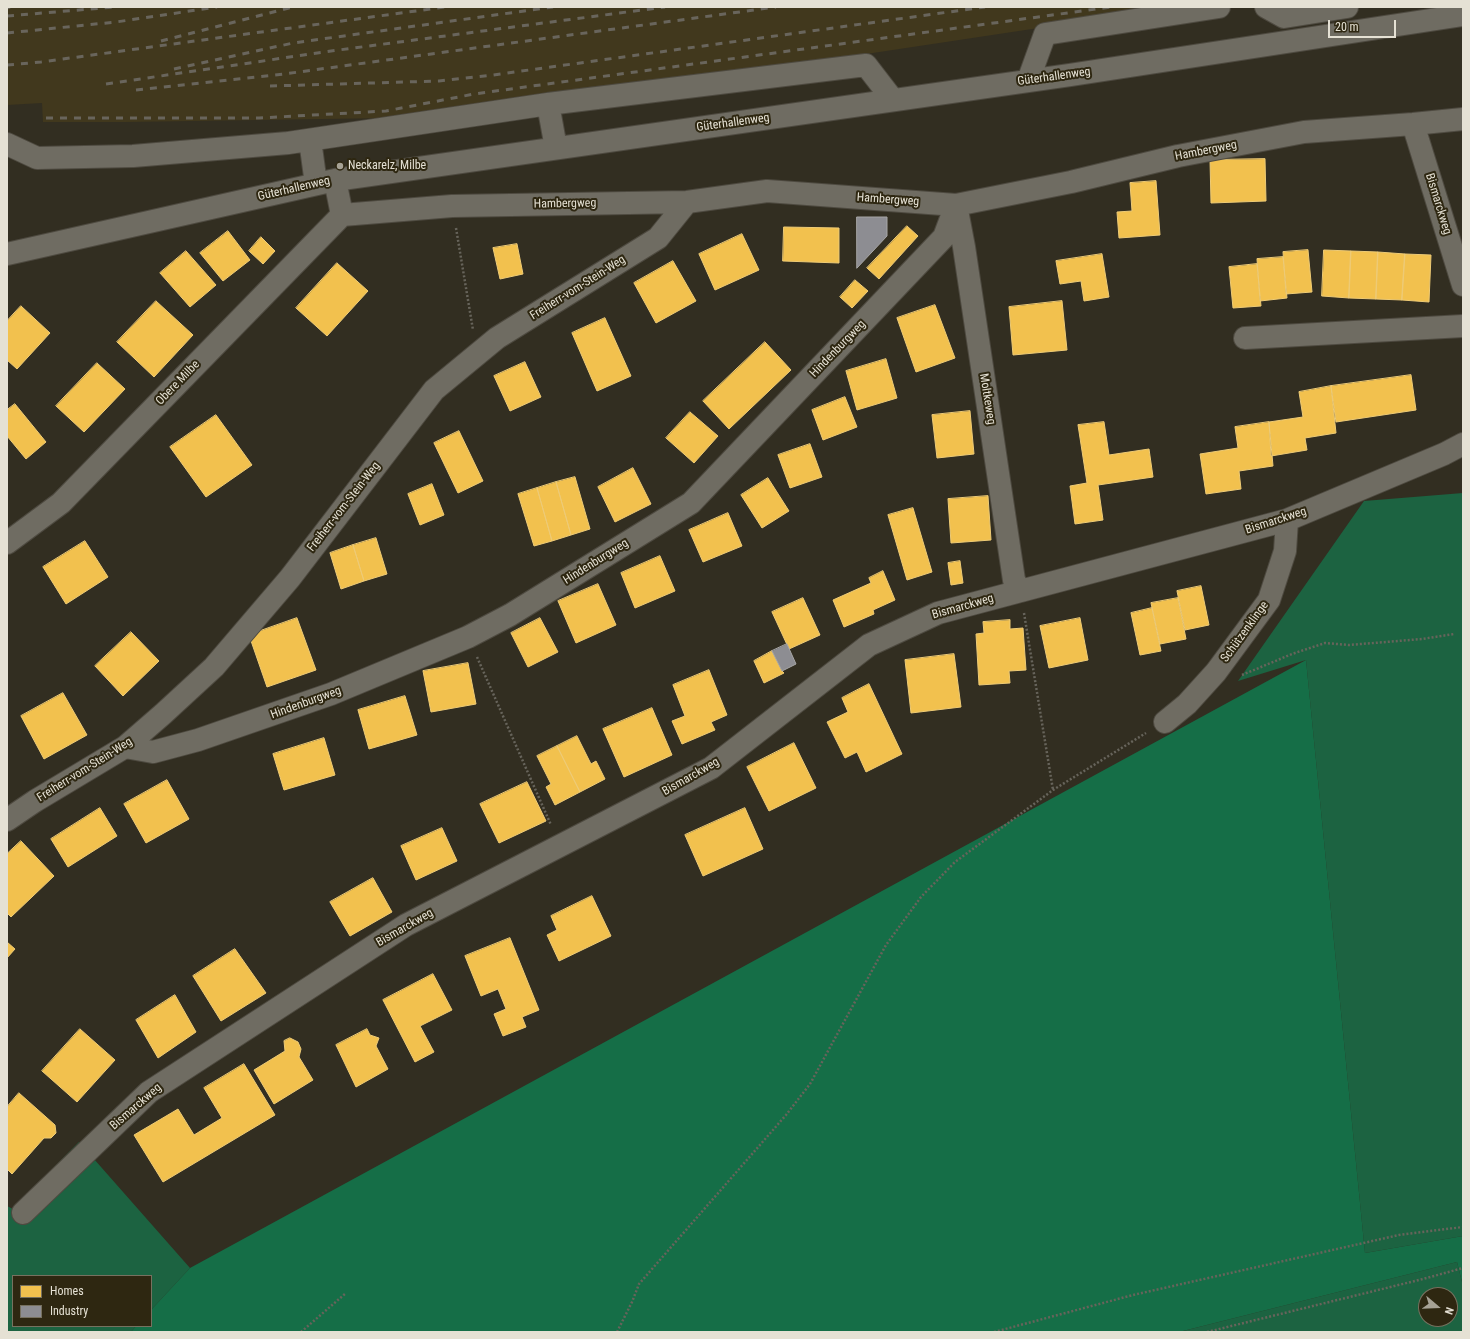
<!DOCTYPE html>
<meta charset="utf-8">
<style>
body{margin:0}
#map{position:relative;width:1470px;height:1339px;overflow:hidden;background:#322e21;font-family:"Roboto Condensed",sans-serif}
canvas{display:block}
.frame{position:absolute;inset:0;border:8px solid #e5e1d4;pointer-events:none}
.legend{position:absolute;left:12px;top:1275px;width:140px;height:52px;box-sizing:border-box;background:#2e2711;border:1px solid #77715f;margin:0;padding:5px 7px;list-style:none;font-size:12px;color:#e5e1d4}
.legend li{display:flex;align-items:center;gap:8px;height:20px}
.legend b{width:20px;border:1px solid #77715f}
.north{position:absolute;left:1418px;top:1287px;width:40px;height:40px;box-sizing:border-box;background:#2e2711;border:1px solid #77715f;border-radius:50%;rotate:109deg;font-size:11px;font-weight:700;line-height:16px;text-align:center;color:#e5e1d4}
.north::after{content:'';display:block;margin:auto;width:14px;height:18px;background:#a6a295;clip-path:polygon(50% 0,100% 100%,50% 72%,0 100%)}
.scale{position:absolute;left:1328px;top:20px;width:68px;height:18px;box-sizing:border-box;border:2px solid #e5e1d4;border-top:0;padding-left:5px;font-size:12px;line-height:14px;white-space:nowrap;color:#e5e1d4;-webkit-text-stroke:3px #2e2711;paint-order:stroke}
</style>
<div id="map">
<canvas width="1470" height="1339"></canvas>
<div class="frame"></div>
<ul class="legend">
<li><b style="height:11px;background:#f2c14e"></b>Homes</li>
<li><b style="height:11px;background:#8d8d92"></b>Industry</li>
</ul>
<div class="north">N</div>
<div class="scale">20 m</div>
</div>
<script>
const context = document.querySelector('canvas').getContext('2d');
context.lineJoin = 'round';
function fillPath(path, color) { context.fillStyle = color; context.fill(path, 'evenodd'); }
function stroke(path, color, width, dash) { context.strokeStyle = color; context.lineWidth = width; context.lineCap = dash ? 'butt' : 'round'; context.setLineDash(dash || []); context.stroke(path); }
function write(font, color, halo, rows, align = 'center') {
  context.font = font + ' "Roboto Condensed",sans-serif'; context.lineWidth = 4; context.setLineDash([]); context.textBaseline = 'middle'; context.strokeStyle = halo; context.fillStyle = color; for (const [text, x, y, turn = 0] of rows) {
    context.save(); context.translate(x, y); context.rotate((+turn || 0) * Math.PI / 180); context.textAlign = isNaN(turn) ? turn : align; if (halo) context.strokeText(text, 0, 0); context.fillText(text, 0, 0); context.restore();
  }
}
fillPath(new Path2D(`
 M7 7H1178L833 59 389 118 126 122H43L42 103 7 105Z`), '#41381d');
fillPath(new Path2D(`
 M1463 493V1236L1365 1253 1306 660 1238 681 1364 501Z
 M79 1142 190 1268 151 1310V1276H13V1326H136L131 1332H7V1206L13 1209Z
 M1457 1262 1463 1286V1332H1179ZM1426 1295H1450V1319H1426Z`), '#1c6341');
fillPath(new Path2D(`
 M1306 660 1365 1253 1463 1236V1286L1457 1262 1179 1332H131L136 1326H151V1310L190 1268Z`), '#156e47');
const homes = new Path2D(`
 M1265 159 1266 201 1211 203 1210 160Z
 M1156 181 1160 235 1119 238 1117 212 1132 211 1130 183Z
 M907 226 918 236 879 279 867 268Z
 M784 227 839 228V263L783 261Z
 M228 231 250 260 223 281 200 253Z
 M742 234 759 270 715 290 699 254Z
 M261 237 275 251 263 264 249 251Z
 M517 244 523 274 500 279 493 248Z
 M1308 250 1312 292 1286 294 1283 252Z
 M1324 250 1351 251 1349 298 1322 296Z
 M186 251 216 285 190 307 160 273Z
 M1351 251 1378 252 1376 299 1349 298Z
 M1378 252 1405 254 1402 300 1376 299Z
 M1102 254 1109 297 1084 301 1081 281 1060 284 1056 261Z
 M1405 254 1431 255 1429 302 1402 300Z
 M1283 257 1287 298 1260 301 1257 259Z
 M673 261 696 301 656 323 634 283Z
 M337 263 368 291 327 336 296 308Z
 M1257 264 1261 306 1233 308 1229 267Z
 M855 280 868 291 852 308 840 297Z
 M156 301 193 335 154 377 117 342Z
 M1062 301 1067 350 1013 355 1009 307Z
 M935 305 955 358 916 372 897 318Z
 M21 306 50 333 17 369 7 360V321Z
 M605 318 631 376 597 391 572 333Z
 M765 342 791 370 729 429 703 401Z
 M886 359 897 398 857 410 846 371Z
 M525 362 541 397 510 411 494 376Z
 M97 363 125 389 84 432 56 406Z
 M1411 375 1416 410 1336 422 1331 386Z
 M1331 386 1336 433 1305 438 1307 450 1271 456 1269 422 1303 417 1299 392Z
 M845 397 857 427 823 440 812 410Z
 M15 404 46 442 26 459 7 436V410Z
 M970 411 974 454 937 458 932 415Z
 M690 412 718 436 694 463 666 438Z
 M216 415 252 465 206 497 170 447Z
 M1104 422 1109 455 1149 449 1153 477 1098 485 1103 520 1075 524 1070 486 1087 483 1078 425Z
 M1269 422 1273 466 1239 471 1241 489 1206 494 1200 454 1238 448 1235 427Z
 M459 431 483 481 458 493 434 443Z
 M810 444 822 477 790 488 778 455Z
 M633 468 651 504 615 522 598 487Z
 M575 477 590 529 571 535 556 482Z
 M768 478 789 511 762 528 741 495Z
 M556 482 571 535 552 541 537 488Z
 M432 484 444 515 420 525 408 494Z
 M537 488 552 541 534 546 518 494Z
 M988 496 991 540 951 543 948 499Z
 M913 508 932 572 907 580 888 515Z
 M728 513 742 546 703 562 689 530Z
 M376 538 387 574 364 581 353 545Z
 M85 541 108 577 66 604 43 567Z
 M353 545 364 581 341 589 330 553Z
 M660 556 675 591 635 608 621 573Z
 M960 561 963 583 951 585 948 563Z
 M883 571 895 600 873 610 874 614 844 627 833 600 871 583 869 578Z
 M598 584 616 625 576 643 558 601Z
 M1201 586 1209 625 1185 630 1177 591Z
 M803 598 820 635 789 649 772 612Z
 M1178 598 1186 639 1160 644 1151 603Z
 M1152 608 1161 651 1140 655 1131 613Z
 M297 618 316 670 267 687 249 635Z
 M540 618 558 652 528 667 511 633Z
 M1080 618 1088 660 1049 668 1040 626Z
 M1010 620V629L1023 628 1026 670 1009 671 1010 683 979 685 976 634 984 633 983 622Z
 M131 632 159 661 123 696 95 666Z
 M772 651 782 671 784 673 764 683 754 661Z
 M954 654 961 707 911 713 905 660Z
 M468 663 476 704 431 712 423 671Z
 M709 670 727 715 711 722 715 730 682 744 672 721 685 716 673 685Z
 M869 684 902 754 866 772 857 752 845 758 827 722 848 712 842 698Z
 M63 693 87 735 44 759 21 716Z
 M405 696 417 735 369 749 358 710Z
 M652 708 672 755 624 777 603 729Z
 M577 736 591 764 596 761 605 779 580 792 557 746Z
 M324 738 335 775 284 790 273 754Z
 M794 743 816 788 769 811 747 767Z
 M557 746 580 792 555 805 546 787 551 784 537 756Z
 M167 780 189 819 146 843 124 804Z
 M527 782 546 821 499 843 480 804Z
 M100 808 117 836 68 867 51 839Z
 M745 808 763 849 703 876 685 835Z
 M442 828 457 861 416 880 401 846Z
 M21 841 54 876 11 917 7 913V854Z
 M373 878 392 912 350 936 330 902Z
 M592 896 611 936 559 961 547 935 557 930 551 916Z
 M510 938 539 1010 522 1017 526 1027 503 1036 494 1014 506 1009 498 989 481 996 465 956Z
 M7 942 15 949 7 958Z
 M235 949 266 993 221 1021 193 976Z
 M433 974 452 1010 420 1026 434 1052 415 1062 383 1000Z
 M175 995 196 1032 158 1058 136 1020Z
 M80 1029 115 1060 77 1102 42 1071Z
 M367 1029 370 1035 379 1038 376 1046 388 1069 356 1087 336 1045Z
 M290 1038 298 1042 301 1049 299 1057 313 1080 274 1104 254 1070 285 1051 284 1041Z
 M244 1064 275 1115 163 1182 134 1135 178 1109 194 1135 222 1118 204 1088Z
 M19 1093 55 1125 56 1133 51 1138H44L12 1174 7 1169V1107Z`);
fillPath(homes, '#f2c14e');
stroke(homes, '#eecb76', 1);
const industry = new Path2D(`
 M857 217H887V236L857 268Z
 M787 644 796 664 782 671 772 651Z`);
fillPath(industry, '#8d8d92');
stroke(industry, '#a7a6a6', 1);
const minor = new Path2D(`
 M1266 7 1284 17 1347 7
 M1028 81 1045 34 1219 7
 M548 104 556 148
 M1413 124 1463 285
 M310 140 316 184
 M7 144 37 158 133 156 288 143 548 104 866 65 893 100
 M335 180 342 215
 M956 205 964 247 1014 580 1020 591
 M342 215 452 206 687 202 767 191 956 205 1071 182 1178 156 1304 132 1413 124 1463 119
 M7 254 335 180 1070 75 1463 15
 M1245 338 1463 326
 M7 543 61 503 342 215
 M1165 722 1187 704 1216 672 1269 600 1285 551 1287 520
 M125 747 153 752 198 740 331 694 468 637 510 615 691 503 944 237 956 205
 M7 820 35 801 125 747 163 714 214 667 290 578 434 390 497 338 658 238 687 202
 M23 1213 149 1092 406 925 711 768 869 645 938 613 1287 520 1444 454 1463 444`);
stroke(minor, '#4e4a40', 24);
stroke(new Path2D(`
 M456 228 473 330
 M1024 613 1053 790
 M477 657 551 825
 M1242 675 1292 654 1325 643 1349 645 1422 639 1454 634
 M301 1332 346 1293
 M617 1332 632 1302 639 1284 786 1115 810 1084 886 945 921 897 955 862 1053 790 1146 733
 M994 1332 1133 1295 1399 1235 1463 1227
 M1207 1332 1423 1279 1463 1268`), '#67645b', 2.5, [2, 2]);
stroke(minor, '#6f6c62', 22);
stroke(new Path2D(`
 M7 8 10 7
 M7 16 115 7
 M7 33 116 22 217 7
 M161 41 293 7
 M7 65 41 62 445 7
 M174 69 293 43 553 7
 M106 84 331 51 665 7
 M270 86 439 81 493 75 985 7
 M136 90 284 74 776 7
 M46 118H259L386 111 474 94 1111 7`), '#69655c', 3, [7, 7]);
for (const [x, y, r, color] of [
 [340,166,4,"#a6a295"]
]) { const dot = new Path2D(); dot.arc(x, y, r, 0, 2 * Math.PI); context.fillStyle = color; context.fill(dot); stroke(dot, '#2e2711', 1.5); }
write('12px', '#e5e1d4', '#2e2711', [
 ["Güterhallenweg",1054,77,-8],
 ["Güterhallenweg",733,123,-8],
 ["Hambergweg",1206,151,-11],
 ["Güterhallenweg",294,189,-13],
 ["Hambergweg",888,200,4],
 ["Hambergweg",565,204,-1],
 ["Bismarckweg",1438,204,73],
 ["Freiherr-vom-Stein-Weg",578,288,-32],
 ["Hindenburgweg",838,349,-46],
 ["Obere Milbe",178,383,-46],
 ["Moltkeweg",987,399,81],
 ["Freiherr-vom-Stein-Weg",344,507,-52],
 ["Bismarckweg",1276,521,-18],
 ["Hindenburgweg",596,562,-32],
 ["Bismarckweg",963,607,-16],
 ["Schützenklinge",1245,632,-54],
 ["Hindenburgweg",306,703,-20],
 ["Freiherr-vom-Stein-Weg",85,770,-32],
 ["Bismarckweg",691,777,-30],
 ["Bismarckweg",405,928,-30],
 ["Bismarckweg",136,1107,-41]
]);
write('12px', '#e5e1d4', '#2e2711', [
 ["Neckarelz, Milbe",348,166]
], 'left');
</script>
